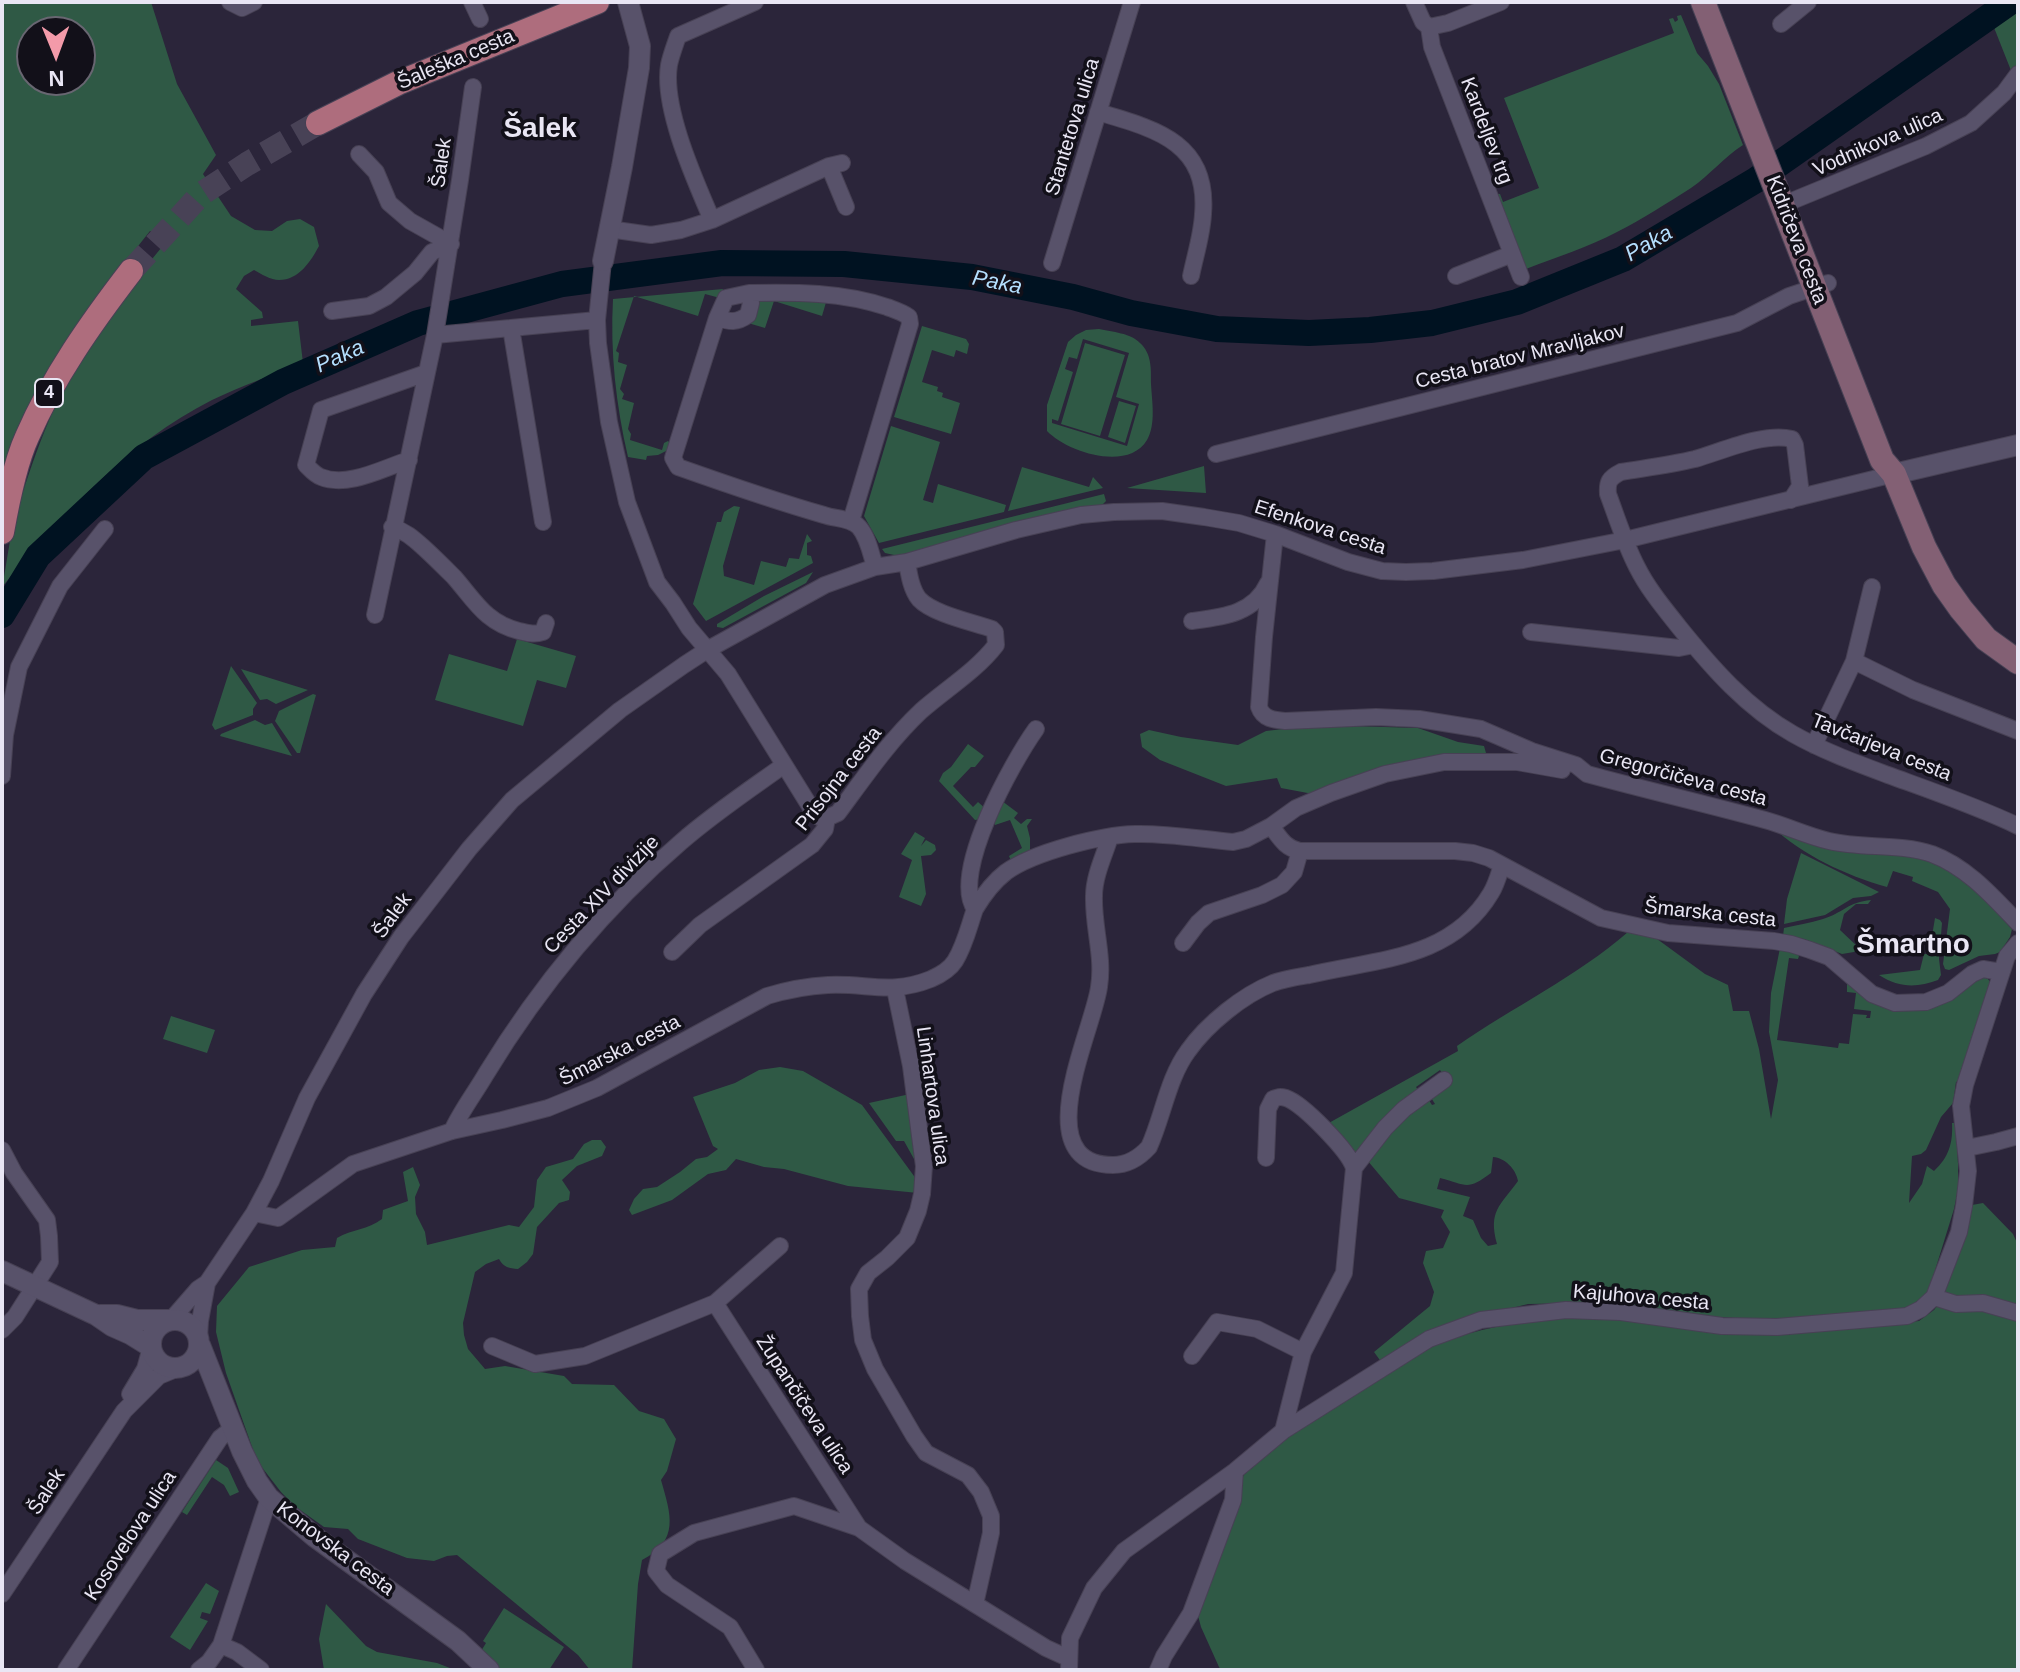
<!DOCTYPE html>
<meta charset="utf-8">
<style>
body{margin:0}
#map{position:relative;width:2020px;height:1672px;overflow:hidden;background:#2b253a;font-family:Arial,sans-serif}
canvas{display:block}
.frame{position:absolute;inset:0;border:4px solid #e9e6f4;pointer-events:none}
.north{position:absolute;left:16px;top:16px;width:80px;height:80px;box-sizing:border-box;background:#121019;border:2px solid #686671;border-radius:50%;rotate:179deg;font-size:22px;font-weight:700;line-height:32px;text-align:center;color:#e9e6f4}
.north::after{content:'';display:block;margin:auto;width:28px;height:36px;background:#f39aa9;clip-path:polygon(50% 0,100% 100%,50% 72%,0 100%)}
</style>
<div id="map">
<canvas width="2020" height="1672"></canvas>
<div class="frame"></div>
<div class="north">N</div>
</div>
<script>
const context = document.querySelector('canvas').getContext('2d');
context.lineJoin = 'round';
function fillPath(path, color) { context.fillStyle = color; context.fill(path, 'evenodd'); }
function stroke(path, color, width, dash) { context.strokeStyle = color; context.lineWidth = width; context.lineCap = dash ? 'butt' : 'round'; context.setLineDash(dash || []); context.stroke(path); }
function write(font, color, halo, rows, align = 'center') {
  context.font = font + ' Arial,sans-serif'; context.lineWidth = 7; context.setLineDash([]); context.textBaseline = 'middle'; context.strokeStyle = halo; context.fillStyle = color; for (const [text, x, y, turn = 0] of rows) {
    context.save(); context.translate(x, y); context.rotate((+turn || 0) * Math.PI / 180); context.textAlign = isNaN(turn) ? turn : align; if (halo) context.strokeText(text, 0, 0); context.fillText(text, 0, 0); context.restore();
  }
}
fillPath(new Path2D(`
 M2 2H151L177 84 216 155 203 174 231 216 255 230 272 231 287 221 300 219 314 227 319 246C311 261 299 280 279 280 271 280 261 274 254 270L244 276 236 289 262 312 263 318 251 320V326L298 321 303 363C273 375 241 386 212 400 127 443 62 515 2 587 7 563 9 539 16 515 27 477 44 428 61 394 89 339 127 289 166 242L150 231 116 274 2 493ZM32 32H80V80H32Z
 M2018 8V65L2012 73 1993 25Z
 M1681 15 1697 53 1708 66 1719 84 1743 145C1724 157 1710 175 1691 188 1667 203 1643 219 1617 232 1588 247 1557 257 1526 269L1497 194H1500L1503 202 1539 188 1504 98 1674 33 1669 19 1673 18 1675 22 1678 20 1677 16Z
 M723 289 720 298 705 294 698 316 634 296 616 351 619 353 618 362 627 365 620 389 624 394 622 399 634 403 628 429 631 434 630 440 662 450 664 443 668 441 671 444 668 450 658 455 647 456 646 460 628 457C616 405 610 352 613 299Z
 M827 299 822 316 774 301 765 328 748 323 757 300Z
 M922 326 966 339 969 344 967 354 956 350 954 357 932 350 922 382 938 387 937 391 943 393 942 397 960 403 951 434 894 417Z
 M1099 329C1112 332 1131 333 1140 343 1152 354 1151 369 1151 384 1152 402 1156 424 1147 440 1128 472 1067 452 1047 431V405L1068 342 1076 335 1086 330ZM1083 339 1129 353 1116 397 1139 404 1127 446 1052 423V419L1058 421 1073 372 1065 369 1069 357 1077 359Z
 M1085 343 1125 355 1100 436 1061 424Z
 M1119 401 1136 406 1125 443 1108 437Z
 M891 426 940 442 923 500 933 503 938 484 1006 505 1004 512 879 543 864 516Z
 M1204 466 1206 493 1127 488Z
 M1022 467 1089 487 1093 477 1103 488 1008 511Z
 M1104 494 1106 501 1101 506 895 558 894 555 885 553 882 549Z
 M734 506 740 507 723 566 724 576 754 585 761 561 786 567 789 558 799 559 807 534 812 541 807 543V555L811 556 813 563 706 621 693 604 717 522H721L724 512Z
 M813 572 806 583 723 628 717 627V624L764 596Z
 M517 639 576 656 566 688 537 680 523 726 435 700 449 654 507 671Z
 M231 666 257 703 253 709V715L215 730 212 725Z
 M241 669 308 690 276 704 267 699 260 700Z
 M313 694 316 695 300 753H297L275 721 279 711Z
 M255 720 265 725 272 723 292 756 220 736 221 734Z
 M1317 725 1418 728 1458 742 1484 746 1486 753 1480 757 1313 794 1281 788 1277 778 1226 786 1160 760 1142 747 1140 734 1149 730 1181 737 1238 745 1266 731Z
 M968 744 984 756 975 767H971L953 786 973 807 978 802 986 809 982 819 975 820 939 781 943 773 951 767Z
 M1002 801 1018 813 1014 818 1021 824 1027 819H1032L1027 826 1030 838V854L1011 861 1009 856 1022 848 1010 820 995 825 993 819Z
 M1771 826 1919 855 1967 879 2009 926 2012 929 2010 937 2000 952 1995 954 1979 956 1949 970 1945 969 1943 964 1950 909 1938 892 1912 881 1913 877 1893 871 1887 887C1845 875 1804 856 1771 826Z
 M915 832 925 838 921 846 926 840 935 845 936 850 931 855 921 856 926 894 921 906 899 897 912 860 901 854Z
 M1801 853 1879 892 1871 896 1853 898 1825 915 1784 924 1787 899Z
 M1871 900 1868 904H1856L1844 914 1840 930 1859 948 1854 952 1842 954 1804 939 1783 936 1784 928C1796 925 1810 923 1823 919 1843 913 1848 902 1871 900Z
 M1935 918 1940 920 1942 923 1939 959 1941 975 1938 980C1917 988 1899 988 1879 975L1920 970 1924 954H1929Z
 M1628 932 1653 936 1705 974 1728 985 1733 1011H1749L1759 1049 1771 1119 1778 1080 1769 1032 1771 993 1780 948 1798 954 1799 956 1798 959 1789 958 1777 1040 1838 1048 1839 1043 1849 1044 1853 1014 1867 1015 1866 1018H1870L1871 1011 1854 1009 1856 993 1847 992V984L1850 983 1893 1008 1981 977C1992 978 1991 984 1989 993L1959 1081 1956 1082 1953 1103 1941 1117 1926 1150 1921 1154 1912 1156 1909 1203 1922 1184 1927 1166 1934 1171C1949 1157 1953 1143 1952 1123H1956L1958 1164V1189L1954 1209 1928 1293 1904 1312 1776 1320 1695 1316 1657 1309 1582 1303 1528 1304 1479 1316 1382 1363 1374 1352 1430 1306 1434 1292 1423 1263 1426 1251 1443 1248 1450 1232 1441 1217 1444 1210 1399 1198 1367 1160 1373 1149 1427 1097 1432 1105 1435 1104 1430 1096 1448 1082 1440 1070 1416 1087 1421 1094 1358 1156 1327 1124 1458 1051 1457 1046C1513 1007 1576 977 1628 932ZM1493 1157C1505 1158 1516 1169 1518 1181 1500 1206 1488 1211 1497 1244L1488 1246 1481 1238 1473 1220 1463 1216 1470 1197 1437 1189 1440 1178C1467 1185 1467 1191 1491 1173Z
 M171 1016 215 1030 207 1053 163 1039Z
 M780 1067 803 1071 862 1105 914 1176 919 1185 918 1193 848 1186 784 1169 764 1167 736 1159 726 1170 708 1174 672 1200 632 1215 629 1210 634 1199 643 1189 657 1187 680 1172 696 1159 707 1157 718 1149 713 1146 693 1097 735 1083 759 1070Z
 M910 1094 918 1154 914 1159 904 1141H896L869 1103Z
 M592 1140H601L606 1147 602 1156 577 1166 562 1180 570 1192 569 1200 559 1203 537 1227 533 1254 527 1262 518 1269C509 1268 504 1268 499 1259L486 1264 475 1272 463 1323 464 1335 468 1349 485 1369 505 1366 564 1376 572 1384 614 1385 639 1411 664 1419 676 1439 667 1471 661 1480C671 1515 680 1540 642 1560L638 1584 632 1670H590L578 1655 457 1555 447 1556 434 1561 407 1558 358 1539 348 1529 324 1527 296 1507 281 1492 257 1461 226 1373 216 1332 217 1306 249 1267 302 1250 335 1247 337 1238C352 1229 368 1230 382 1219L383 1210 408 1201 403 1172 413 1167 420 1185 415 1197 416 1214 425 1232 427 1245 509 1225 519 1227 534 1207 537 1180 546 1167 573 1159 584 1144Z
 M1983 1203 2013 1234 2018 1245V1670H1221L1219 1667 1201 1627 1197 1612 1244 1474 1253 1463 1268 1448 1431 1344 1482 1330 1514 1323 1577 1314 1842 1328 1919 1321 1934 1310 1942 1299 1972 1205Z
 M216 1460 228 1468 239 1492 230 1496 224 1485 212 1477 187 1515 182 1512Z
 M206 1583 219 1591 210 1614 202 1612 200 1618 208 1621 190 1650 170 1637Z
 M326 1604 366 1646 377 1652 437 1663 455 1670H324L319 1639Z
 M504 1608 564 1647 549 1670H499L478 1656 486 1643 483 1641Z`), '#2f5945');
stroke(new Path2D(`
 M2 615 38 556 144 457 283 382 418 323 562 284 722 263 844 264 972 277 1073 297 1131 313 1217 329 1309 333 1370 330 1432 323 1517 302 1623 259 1756 180 2010 2`), '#001221', 26);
stroke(new Path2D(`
 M131 271 201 194 247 164 318 123`), '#484256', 24, [24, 12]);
const minor = new Path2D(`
 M230 2 242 8 254 2
 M472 2 480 19
 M1414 2 1423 22 1429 27 1432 47 1521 277
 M1781 24 1808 2
 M1429 27 1448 23 1501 2
 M1098 112C1155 129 1209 142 1203 214 1202 235 1195 256 1191 276
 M359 154 376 172 389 203 410 221 451 244
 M829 166 846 207
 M1782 205 1926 146 1971 123 2004 93 2018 74
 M712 220C695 180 662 108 669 65 671 55 675 45 678 36L755 2
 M609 229 651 235 681 230 712 220 829 166 842 163
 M603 261 597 320 598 343 609 422 627 502 657 582 673 603 689 628 728 674 811 808 819 817 827 818
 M1052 263 1132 2
 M1456 276 1512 254
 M749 293C796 292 842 292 887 307 895 310 902 312 909 317L910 324 851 521
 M332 311 369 306 386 297 415 273 432 252 451 244
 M717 318C730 322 737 323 748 315L751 303 749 293 726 298 717 318 673 458 678 467C726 484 775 501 824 515 835 519 851 518 859 527 868 537 871 554 875 567
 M511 328 543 522
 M435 335 597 320
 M1216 454 1737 323 1789 296 1828 283
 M409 460C383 468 348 488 321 477 315 475 310 469 306 465L321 410 426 373
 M1791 500 1800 486 1795 445 1792 439C1764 432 1723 451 1695 459 1670 465 1645 468 1621 472 1609 478 1607 482 1608 494 1617 518 1625 544 1637 567 1648 589 1664 608 1679 627 1712 668 1747 708 1793 734 1823 751 1856 763 1888 775 1932 791 1976 806 2018 826
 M392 527C405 531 413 538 423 547 434 557 444 567 454 577 475 601 486 623 519 631 528 633 534 635 543 632L546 623
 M1275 534 1264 637 1259 707C1263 719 1274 720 1285 721L1376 717 1419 719 1481 729 1532 751 1576 765 1587 774C1646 790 1706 804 1765 820 1787 826 1807 836 1829 841 1863 849 1899 843 1932 854 1967 867 1993 897 2018 923
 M375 615 435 335 460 180 473 87
 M1192 621C1223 617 1254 614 1268 583
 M1531 632 1679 648 1694 645
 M1854 661 1913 690 2018 731
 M1814 745 1854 661 1872 587
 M2 776 5 735 19 667 60 586 105 529
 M827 818 838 813C864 778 889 741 921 711 946 689 976 671 996 645L995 632 992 629C972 622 933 614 919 599 911 589 909 574 907 562
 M1271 826C1280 838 1285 848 1300 851H1455L1473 853 1489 858 1601 918 1668 933 1774 941 1791 944 1810 950 1829 957 1872 994 1895 1003 1926 1002 1948 993 1972 974 1983 969 2001 972
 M1110 837C1104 856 1094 876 1094 896 1093 927 1104 956 1099 987 1094 1028 1025 1165 1113 1165 1128 1165 1139 1158 1149 1147 1163 1116 1168 1078 1188 1051 1207 1024 1243 995 1273 983 1284 979 1297 977 1309 975 1376 959 1451 960 1491 893 1496 885 1499 874 1502 865
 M975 909C984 894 993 882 1006 872 1034 852 1101 835 1135 834 1167 833 1200 839 1233 842L1246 839 1271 826 1296 808 1331 793 1385 774 1444 762H1517L1562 770
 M1183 943 1198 923 1209 913 1262 895 1282 885 1294 872 1300 851
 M672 952 700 925 812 845 825 829 827 818
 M895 989 911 1066 920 1136 924 1166 922 1194 918 1211 907 1238 887 1258 868 1273 859 1289 860 1316 863 1340 875 1369 914 1436 926 1453 968 1475 981 1492 991 1516V1533L975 1604
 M452 1131C461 1111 475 1093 486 1074 539 987 604 908 681 842 713 814 749 790 784 765
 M1967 1148 1996 1142 2018 1136
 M2 1150 14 1173 47 1220 49 1236 50 1262 15 1317 2 1330
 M1266 1158 1268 1109 1273 1099C1280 1097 1279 1096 1286 1098 1303 1104 1349 1151 1354 1168L1344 1273 1303 1352 1283 1431
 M1354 1168 1385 1128 1404 1109 1444 1080
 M254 1213 278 1218 353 1164 452 1131 502 1120 548 1108 597 1088 767 996C787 990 808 986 828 985 868 983 891 995 931 979 940 975 950 969 955 961 965 945 969 926 975 909 950 874 1013 761 1036 729
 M1934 1297 1956 1304 1983 1303 2018 1313
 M715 1303 859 1528
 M171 1320 198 1289 207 1283 254 1213 271 1181 307 1098 364 994 401 937 469 849 512 800 620 710 684 665 707 650 825 585 875 567 907 562 1016 530 1081 515 1114 512 1162 511 1204 517 1239 523 1275 534 1348 562 1382 571 1406 572 1433 571 1523 560 1625 540 1894 474
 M199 1338 200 1321 207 1283
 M492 1346 535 1364 585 1356 715 1303 780 1246
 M1192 1356 1217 1322 1257 1329 1303 1352
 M130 1394 145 1369 151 1347
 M2 1594 124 1411 159 1376 176 1369
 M221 1645 237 1652 261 1670
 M66 1670 220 1438 233 1428
 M199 1670 209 1662 221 1645 269 1498
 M756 1670 730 1627 667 1585 656 1571 660 1554 694 1533 794 1506 859 1528 905 1561 1046 1648 1068 1658
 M1069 1670 1070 1638 1094 1588 1124 1551 1235 1471 1283 1431 1429 1339 1481 1320 1566 1310 1621 1312 1722 1326 1777 1327 1907 1316 1921 1309 1934 1297 1959 1232 1964 1206 1968 1171 1961 1106 1965 1085 2007 956 2018 943
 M1158 1670 1164 1656 1191 1613 1233 1500 1235 1471`);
const tertiary = new Path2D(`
 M603 261 622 167 639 68 640 46 628 2
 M1894 474 2018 445
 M2 1271 96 1315 112 1326 130 1334 151 1347
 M100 1315H117L137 1320H171
 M151 1344a24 24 0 1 1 48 0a24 24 0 1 1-48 0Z
 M200 1345 242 1451 257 1481 269 1498 315 1537 458 1641 489 1670`);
const secondary = new Path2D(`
 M1703 2 1882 460 1894 474 1924 547 1944 585 1961 609 1986 639 2018 662`);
const primary = new Path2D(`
 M318 123 398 83 597 2
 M2 532C7 504 15 463 27 437 53 377 91 323 131 271`);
stroke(minor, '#474154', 18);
stroke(tertiary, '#474154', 22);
stroke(secondary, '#474154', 26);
stroke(primary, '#474154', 26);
stroke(minor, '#58526a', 16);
stroke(tertiary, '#58526a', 20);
stroke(secondary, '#836074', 24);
stroke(primary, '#ae6d7d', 24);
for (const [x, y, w] of [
 [49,393,28]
]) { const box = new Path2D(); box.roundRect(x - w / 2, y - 14, w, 28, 6); context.fillStyle = '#121019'; context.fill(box); stroke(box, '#e9e6f4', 2); }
write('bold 18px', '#e9e6f4', null, [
 ["4",49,393]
]);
write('20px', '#e9e6f4', '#121019', [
 ["Šaleška cesta",456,60,-23],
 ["Stantetova ulica",1073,127,-73],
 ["Kardeljev trg",1486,131,69],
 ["Vodnikova ulica",1878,143,-24],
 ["Šalek",442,163,-82],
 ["Kidričeva cesta",1796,240,69],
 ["Cesta bratov Mravljakov",1520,357,-14],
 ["Efenkova cesta",1320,528,18],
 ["Tavčarjeva cesta",1881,748,22],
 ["Gregorčičeva cesta",1683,778,15],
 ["Prisojna cesta",839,779,-52],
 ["Cesta XIV divizije",602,895,-46],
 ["Šmarska cesta",1710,914,6],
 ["Šalek",393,916,-54],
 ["Šmarska cesta",620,1051,-27],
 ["Linhartova ulica",932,1096,82],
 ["Kajuhova cesta",1641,1298,5],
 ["Župančičeva ulica",804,1405,57],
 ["Šalek",47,1492,-57],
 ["Kosovelova ulica",131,1536,-57],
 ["Konovska cesta",335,1549,37]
]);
write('italic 22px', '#b4dffe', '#121019', [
 ["Paka",1649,244,-30],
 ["Paka",997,283,11],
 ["Paka",340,357,-24]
]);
write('bold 28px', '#e9e6f4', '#121019', [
 ["Šalek",540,129],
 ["Šmartno",1913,945]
]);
</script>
